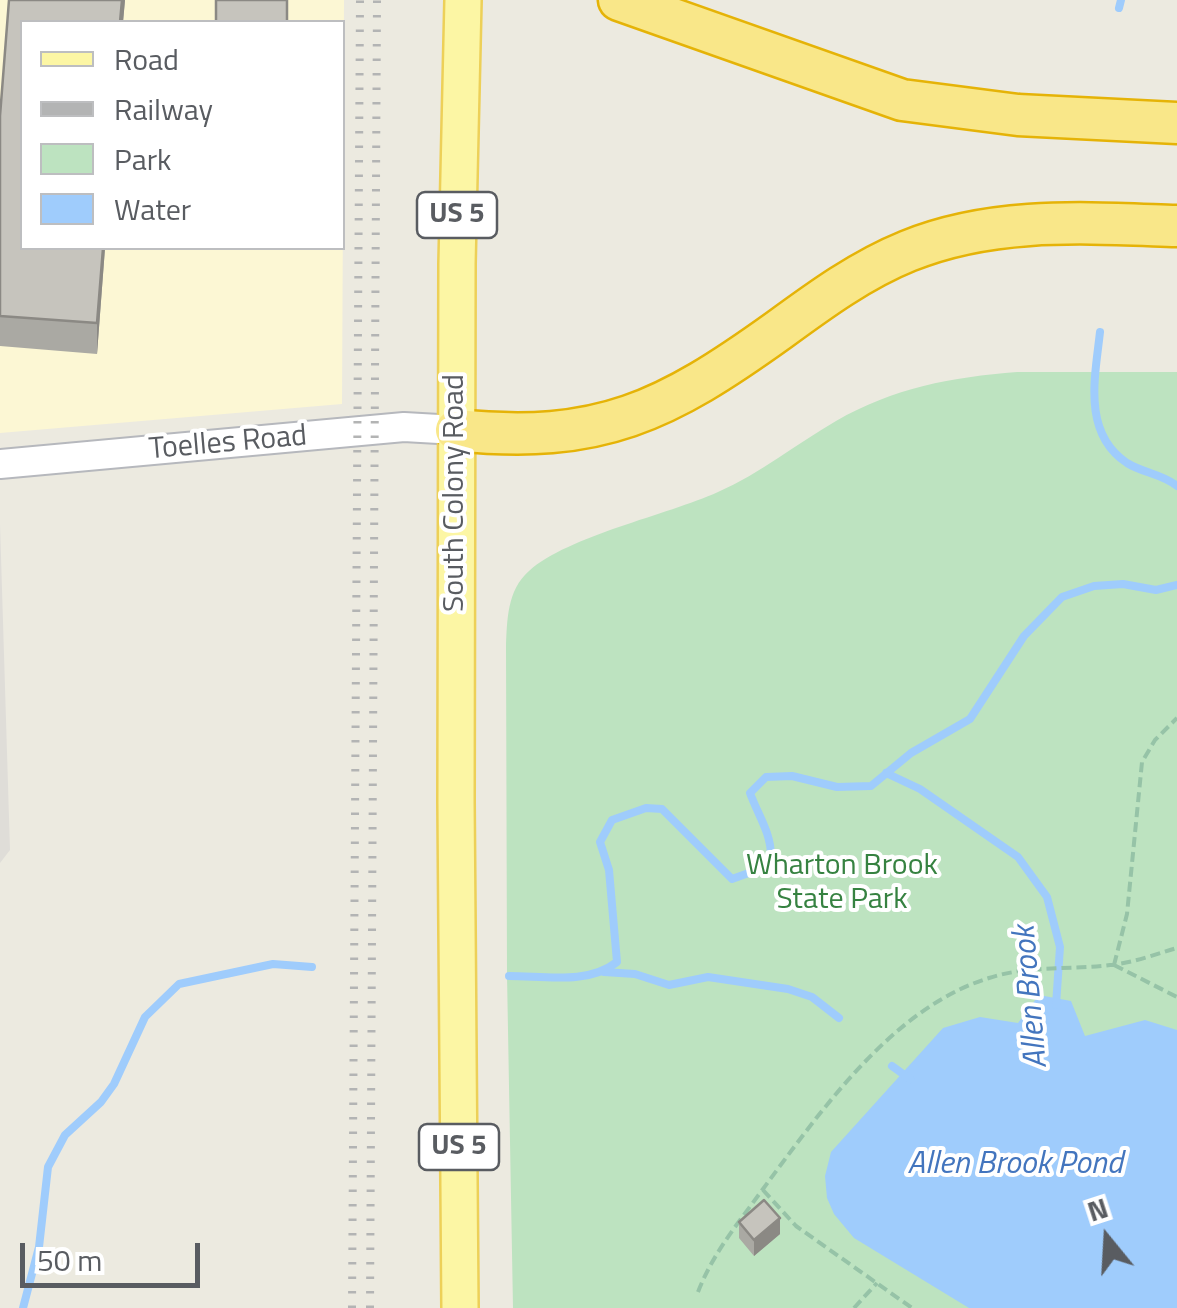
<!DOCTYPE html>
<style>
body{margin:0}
#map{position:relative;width:1177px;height:1308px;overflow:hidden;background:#eceae0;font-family:"Titillium Web",sans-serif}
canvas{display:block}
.legend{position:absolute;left:20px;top:20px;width:325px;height:230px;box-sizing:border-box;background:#fff;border:2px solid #bdbec0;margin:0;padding:12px 18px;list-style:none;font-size:30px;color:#595c61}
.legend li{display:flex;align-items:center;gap:20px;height:50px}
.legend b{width:50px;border:2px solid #bdbec0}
.north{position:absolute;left:1057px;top:1188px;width:100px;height:100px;-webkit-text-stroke:8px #fff;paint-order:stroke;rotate:342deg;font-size:28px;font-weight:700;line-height:40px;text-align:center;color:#595c61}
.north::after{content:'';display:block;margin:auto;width:35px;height:45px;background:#595c61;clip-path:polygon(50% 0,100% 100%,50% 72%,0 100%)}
.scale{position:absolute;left:20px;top:1243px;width:180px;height:45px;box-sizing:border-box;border:5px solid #595c61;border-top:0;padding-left:12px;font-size:30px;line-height:35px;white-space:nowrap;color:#595c61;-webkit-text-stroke:8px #fff;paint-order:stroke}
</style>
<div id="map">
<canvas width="1177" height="1308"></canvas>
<ul class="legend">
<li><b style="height:12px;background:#fcf6a4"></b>Road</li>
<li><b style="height:12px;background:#b3b4b4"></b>Railway</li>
<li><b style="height:28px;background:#bde3c0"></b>Park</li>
<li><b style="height:28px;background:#9fccfc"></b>Water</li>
</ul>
<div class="north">N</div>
<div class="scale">50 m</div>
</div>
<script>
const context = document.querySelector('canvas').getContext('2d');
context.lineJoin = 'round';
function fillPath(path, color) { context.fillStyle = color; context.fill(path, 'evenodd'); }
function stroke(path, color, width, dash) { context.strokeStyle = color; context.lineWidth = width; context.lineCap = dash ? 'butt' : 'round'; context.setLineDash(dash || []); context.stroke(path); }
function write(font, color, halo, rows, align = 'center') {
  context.font = font + ' "Titillium Web",sans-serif'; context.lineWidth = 8; context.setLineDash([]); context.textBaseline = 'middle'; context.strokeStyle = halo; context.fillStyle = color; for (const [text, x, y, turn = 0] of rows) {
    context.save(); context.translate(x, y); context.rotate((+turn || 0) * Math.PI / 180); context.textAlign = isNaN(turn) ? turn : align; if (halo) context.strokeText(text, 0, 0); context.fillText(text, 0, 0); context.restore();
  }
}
fillPath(new Path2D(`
 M0 0H344L342 404 0 433ZM22 22H342V248H22Z`), '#fcf7d4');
fillPath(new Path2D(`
 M0 524 10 850 0 863Z`), '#dfddd8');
fillPath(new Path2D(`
 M1017 372H1177V1308H513L507 975 506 648C507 621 507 590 529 571 568 536 667 515 718 492 761 473 796 444 836 421 893 388 952 377 1017 372Z`), '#bde3c0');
fillPath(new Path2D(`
 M1039 995 1071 1001 1085 1036 1145 1020 1177 1030V1308H969L854 1238 834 1214 827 1198 825 1176 831 1152 943 1028 980 1017 1018 1023Z`), '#9fccfc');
stroke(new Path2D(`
 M1119 8 1121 0
 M1100 332C1095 377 1082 433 1127 463 1143 473 1162 474 1177 486
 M886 773 920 789 1018 857 1047 897 1060 947 1056 1005
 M604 972 635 974 669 985 708 977 788 989 812 997 839 1018
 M509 976C544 976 588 985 617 962L609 870 600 842 612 820 646 808 662 809 732 879 757 870 771 856C771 833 758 815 750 793L766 777 792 776 837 787 871 786 911 753 970 719 1024 636 1062 597 1094 586 1123 584 1156 590 1177 585
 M892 1066 910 1079
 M23 1308 39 1247 48 1167 65 1135 101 1102 114 1084 145 1017 179 984 273 964 312 967`), '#9fccfc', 8);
const minor = new Path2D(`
 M0 464 404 427 456 430`);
const major = new Path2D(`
 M460 1308 456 801 457 264 463 0`);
const highway = new Path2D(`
 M619 0 902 100 1018 115 1177 123
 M456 430C600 445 666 411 779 330 820 300 861 270 908 251 994 216 1086 223 1177 226`);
stroke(minor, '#b6b8bd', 32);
stroke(major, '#edd058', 40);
stroke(highway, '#e5b307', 45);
stroke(new Path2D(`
 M1114 965 1127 914 1142 762 1155 740 1177 718
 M1114 965 1177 997
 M763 1190 796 1226 912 1308
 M698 1292C713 1253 739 1222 763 1189 820 1112 893 1007 989 978 1029 965 1070 970 1110 965 1133 963 1156 954 1177 948
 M854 1308 877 1283`), '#96c3a7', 4, [10, 5]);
stroke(minor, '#fff', 28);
stroke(major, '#fcf6a4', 35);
stroke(highway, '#f9e789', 40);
stroke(new Path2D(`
 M352 1308 360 0
 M370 1308 377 0`), '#b3b4b4', 8, [2.5, 12]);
fillPath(new Path2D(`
 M9 0H125L123 22H22V248H105L97 354 0 346V116Z
 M739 1222 780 1234 754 1256 739 1238Z`), '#aaa9a3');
fillPath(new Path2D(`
 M122 0H125L123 22H120Z
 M103 248H105L97 354V323Z
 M780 1218V1234L754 1256V1240Z`), '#8b8984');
const building = new Path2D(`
 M9 0H122L120 22H22V248H103L97 323 0 316V116Z
 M216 0H287V22H216Z
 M764 1200 780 1218 754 1240 739 1222Z`);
fillPath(building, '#c6c4bd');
stroke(building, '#8b8984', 2.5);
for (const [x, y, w] of [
 [457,215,80],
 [459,1147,80]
]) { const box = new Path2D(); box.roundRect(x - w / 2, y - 23, w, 46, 8); context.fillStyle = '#fff'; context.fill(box); stroke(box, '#595c61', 2.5); }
write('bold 28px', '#595c61', null, [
 ["US 5",457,215],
 ["US 5",459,1147]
]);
write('30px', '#595c61', '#fff', [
 ["Toelles Road",228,444,-5],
 ["South Colony Road",456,493,-90]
]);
write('30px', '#368241', '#fff', [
 ["Wharton Brook",842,867],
 ["State Park",842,901]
]);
write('italic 32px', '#4375be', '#fff', [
 ["Allen Brook",1032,997,-95],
 ["Allen Brook Pond",1015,1165]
]);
</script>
